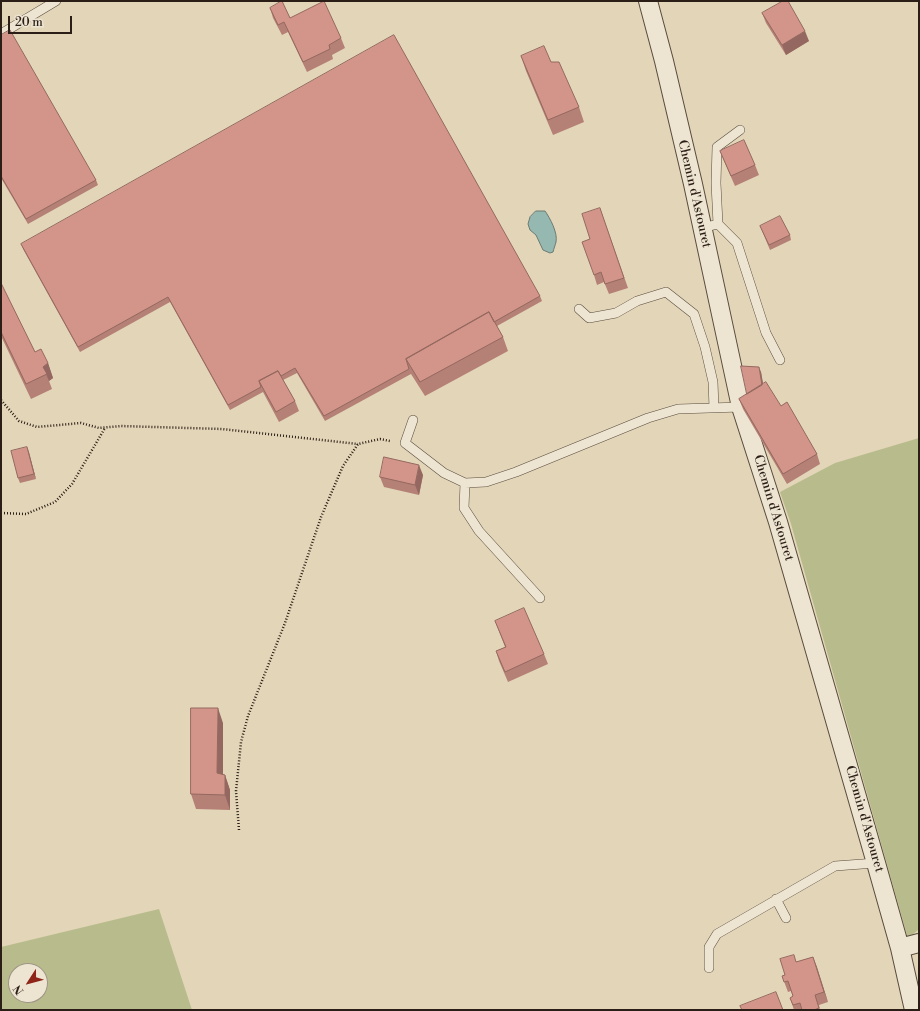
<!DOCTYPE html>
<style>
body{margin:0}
#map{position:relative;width:920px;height:1011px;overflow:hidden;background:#e3d5b8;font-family:"Libre Bodoni",serif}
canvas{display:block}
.frame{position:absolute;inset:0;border:2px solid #2b1e16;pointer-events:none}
.north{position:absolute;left:8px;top:963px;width:40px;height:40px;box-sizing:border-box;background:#ede4d1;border:1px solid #9f9586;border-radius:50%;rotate:234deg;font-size:11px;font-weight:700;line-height:16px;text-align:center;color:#2b1e16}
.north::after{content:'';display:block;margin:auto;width:14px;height:18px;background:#8f2418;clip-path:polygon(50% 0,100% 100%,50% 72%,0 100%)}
.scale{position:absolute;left:8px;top:16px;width:64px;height:18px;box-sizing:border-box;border:2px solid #2b1e16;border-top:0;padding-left:5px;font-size:12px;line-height:14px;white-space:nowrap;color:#2b1e16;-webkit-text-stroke:3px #ede4d1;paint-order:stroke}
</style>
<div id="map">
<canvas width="920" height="1011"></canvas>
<div class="frame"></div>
<div class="north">N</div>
<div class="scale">20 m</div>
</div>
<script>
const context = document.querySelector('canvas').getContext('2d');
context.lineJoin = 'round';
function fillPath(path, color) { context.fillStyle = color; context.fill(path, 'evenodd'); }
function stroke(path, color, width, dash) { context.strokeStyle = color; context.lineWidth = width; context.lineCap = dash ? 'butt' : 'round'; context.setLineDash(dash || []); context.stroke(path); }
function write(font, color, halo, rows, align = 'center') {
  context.font = font + ' "Libre Bodoni",serif'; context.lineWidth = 3; context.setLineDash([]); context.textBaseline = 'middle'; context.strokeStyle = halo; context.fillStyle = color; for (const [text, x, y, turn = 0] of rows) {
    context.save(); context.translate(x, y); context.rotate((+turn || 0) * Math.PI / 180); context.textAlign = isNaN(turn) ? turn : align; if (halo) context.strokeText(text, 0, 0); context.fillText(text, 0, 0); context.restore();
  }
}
fillPath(new Path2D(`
 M919 438V929L908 939 791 524 780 492 835 463Z
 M159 909 192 1010H1V947ZM16 971H40V995H16Z`), '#b8bc8c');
const water = new Path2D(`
 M536 211H545C550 218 558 233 556 242 555 246 554 248 553 252L550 253 543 250 536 235 530 230 528 224 530 217Z`);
fillPath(water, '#95b8b1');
stroke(water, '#6b7a73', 1);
const lane = new Path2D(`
 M1 34 56 1
 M718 224 716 183 717 147 740 130
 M702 228 718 224 737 243 766 333 780 360
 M579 309 589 318 616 313 637 301 666 292 694 314 705 347 713 382 714 408
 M413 420 405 443 444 473 465 483
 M540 598 479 531 464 508 465 483 486 482 516 472 648 418 678 409 741 407
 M776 899 786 918
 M709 968V947L717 934 835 866 876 863`);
const street = new Path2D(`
 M648 1 664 61 693 184 741 407 778 522 876 863 900 948 914 1010
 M900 948 919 943`);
stroke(lane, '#594c3e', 10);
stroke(street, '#594c3e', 20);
stroke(new Path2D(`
 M1 400 19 421 37 427 81 423 99 428 121 426 222 429 358 444
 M1 513 26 514 55 502 72 484 105 428
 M239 830 236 791 241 742 248 716 285 623 321 517 343 466 358 444 380 439 390 441`), '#2b1e16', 2.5, [1, 2]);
stroke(lane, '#ede4d1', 9);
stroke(street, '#ede4d1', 18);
fillPath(new Path2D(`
 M270 8 290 18 341 38 345 48 332 55 333 59 307 72 288 32 282 35 273 18Z
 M762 13 809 41 786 55 766 23Z
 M1 35 96 180 98 185 28 224 1 178Z
 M521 56 551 62 579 107 584 122 553 135 526 71Z
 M720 151 755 165 759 175 735 186 724 161Z
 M600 208 628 288 609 294 604 282 597 285 594 275 590 239Z
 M760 226 790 235 791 240 770 250Z
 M21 244 540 296 542 301 497 326 503 337 508 351 425 396 411 374 325 421 297 373 283 380 295 401 299 411 279 422 263 392 230 410 170 302 80 352 23 249Z
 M1 286 35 352 48 363 53 378 49 381 52 389 31 399 1 336Z
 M761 372 763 384 817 454 820 464 787 484 743 409 739 399 747 394Z
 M27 447 36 479 20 483 18 478Z
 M423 475 419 495 384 487 380 477Z
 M495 621 544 654 548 664 508 682 499 661 496 651 505 647Z
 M223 723V775H225L230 790V810L196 809 191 794Z
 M813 957 828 1002 819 1005 820 1010H794L790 998 793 996 791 991 788 992 782 976 785 975 797 962Z`), '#b58076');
fillPath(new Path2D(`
 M805 31 809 41 786 55 782 45Z
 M48 363 53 378 49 381 43 367Z
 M759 367 761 372 765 395 763 390Z
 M27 447 29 452 36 479 34 474Z
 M419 465 423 475 419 495 415 485Z
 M218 708 223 723V788L217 773Z
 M225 775 230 790V810L225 795Z
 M813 957 817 967 828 1002 824 992Z`), '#946860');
const building = new Path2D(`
 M282 1 290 18 324 1 341 38 329 45 330 49 303 62 284 22 278 25 270 8Z
 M783 1H788L805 31 782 45 762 13Z
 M10 30 96 180 26 219 1 176V35Z
 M394 35 540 296 494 322 489 312 406 359 409 369 324 416 295 368 281 376 278 371 259 381 261 387 228 405 168 297 78 347 21 244Z
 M544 46 551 62H559L579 107 548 120 521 56Z
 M744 140 755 165 731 176 720 151Z
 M600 208 624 278 605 284 601 272 594 275 582 242 590 239 582 214Z
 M780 216 790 235 769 245 760 226Z
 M2 285 35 352 41 349 48 363 43 367 47 374 26 384 1 332V286Z
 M489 312 503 337 420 382 406 359Z
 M741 366 759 367 762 385 747 394Z
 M278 371 295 401 276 412 259 381Z
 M766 382 781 406 787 402 817 454 783 474 739 399Z
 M27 447 34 474 18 478 11 451Z
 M384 457 419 465 415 485 380 477Z
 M524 608 544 654 505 672 496 651 506 647 495 621Z
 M191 708H218L217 773 225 775V795L191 794Z
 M794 955 796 962 813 957 824 992 815 995 819 1008 814 1010H802L800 1003 793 1005 790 998 793 996 788 981 784 982 782 976 785 975 780 959Z
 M776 992 783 1010H742L740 1006Z`);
fillPath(building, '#d39589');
stroke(building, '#946860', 1);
write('13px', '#2b1e16', '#ede4d1', [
 ["Chemin d'Astouret",694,194,77],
 ["Chemin d'Astouret",773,508,73],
 ["Chemin d'Astouret",864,819,74]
]);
</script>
